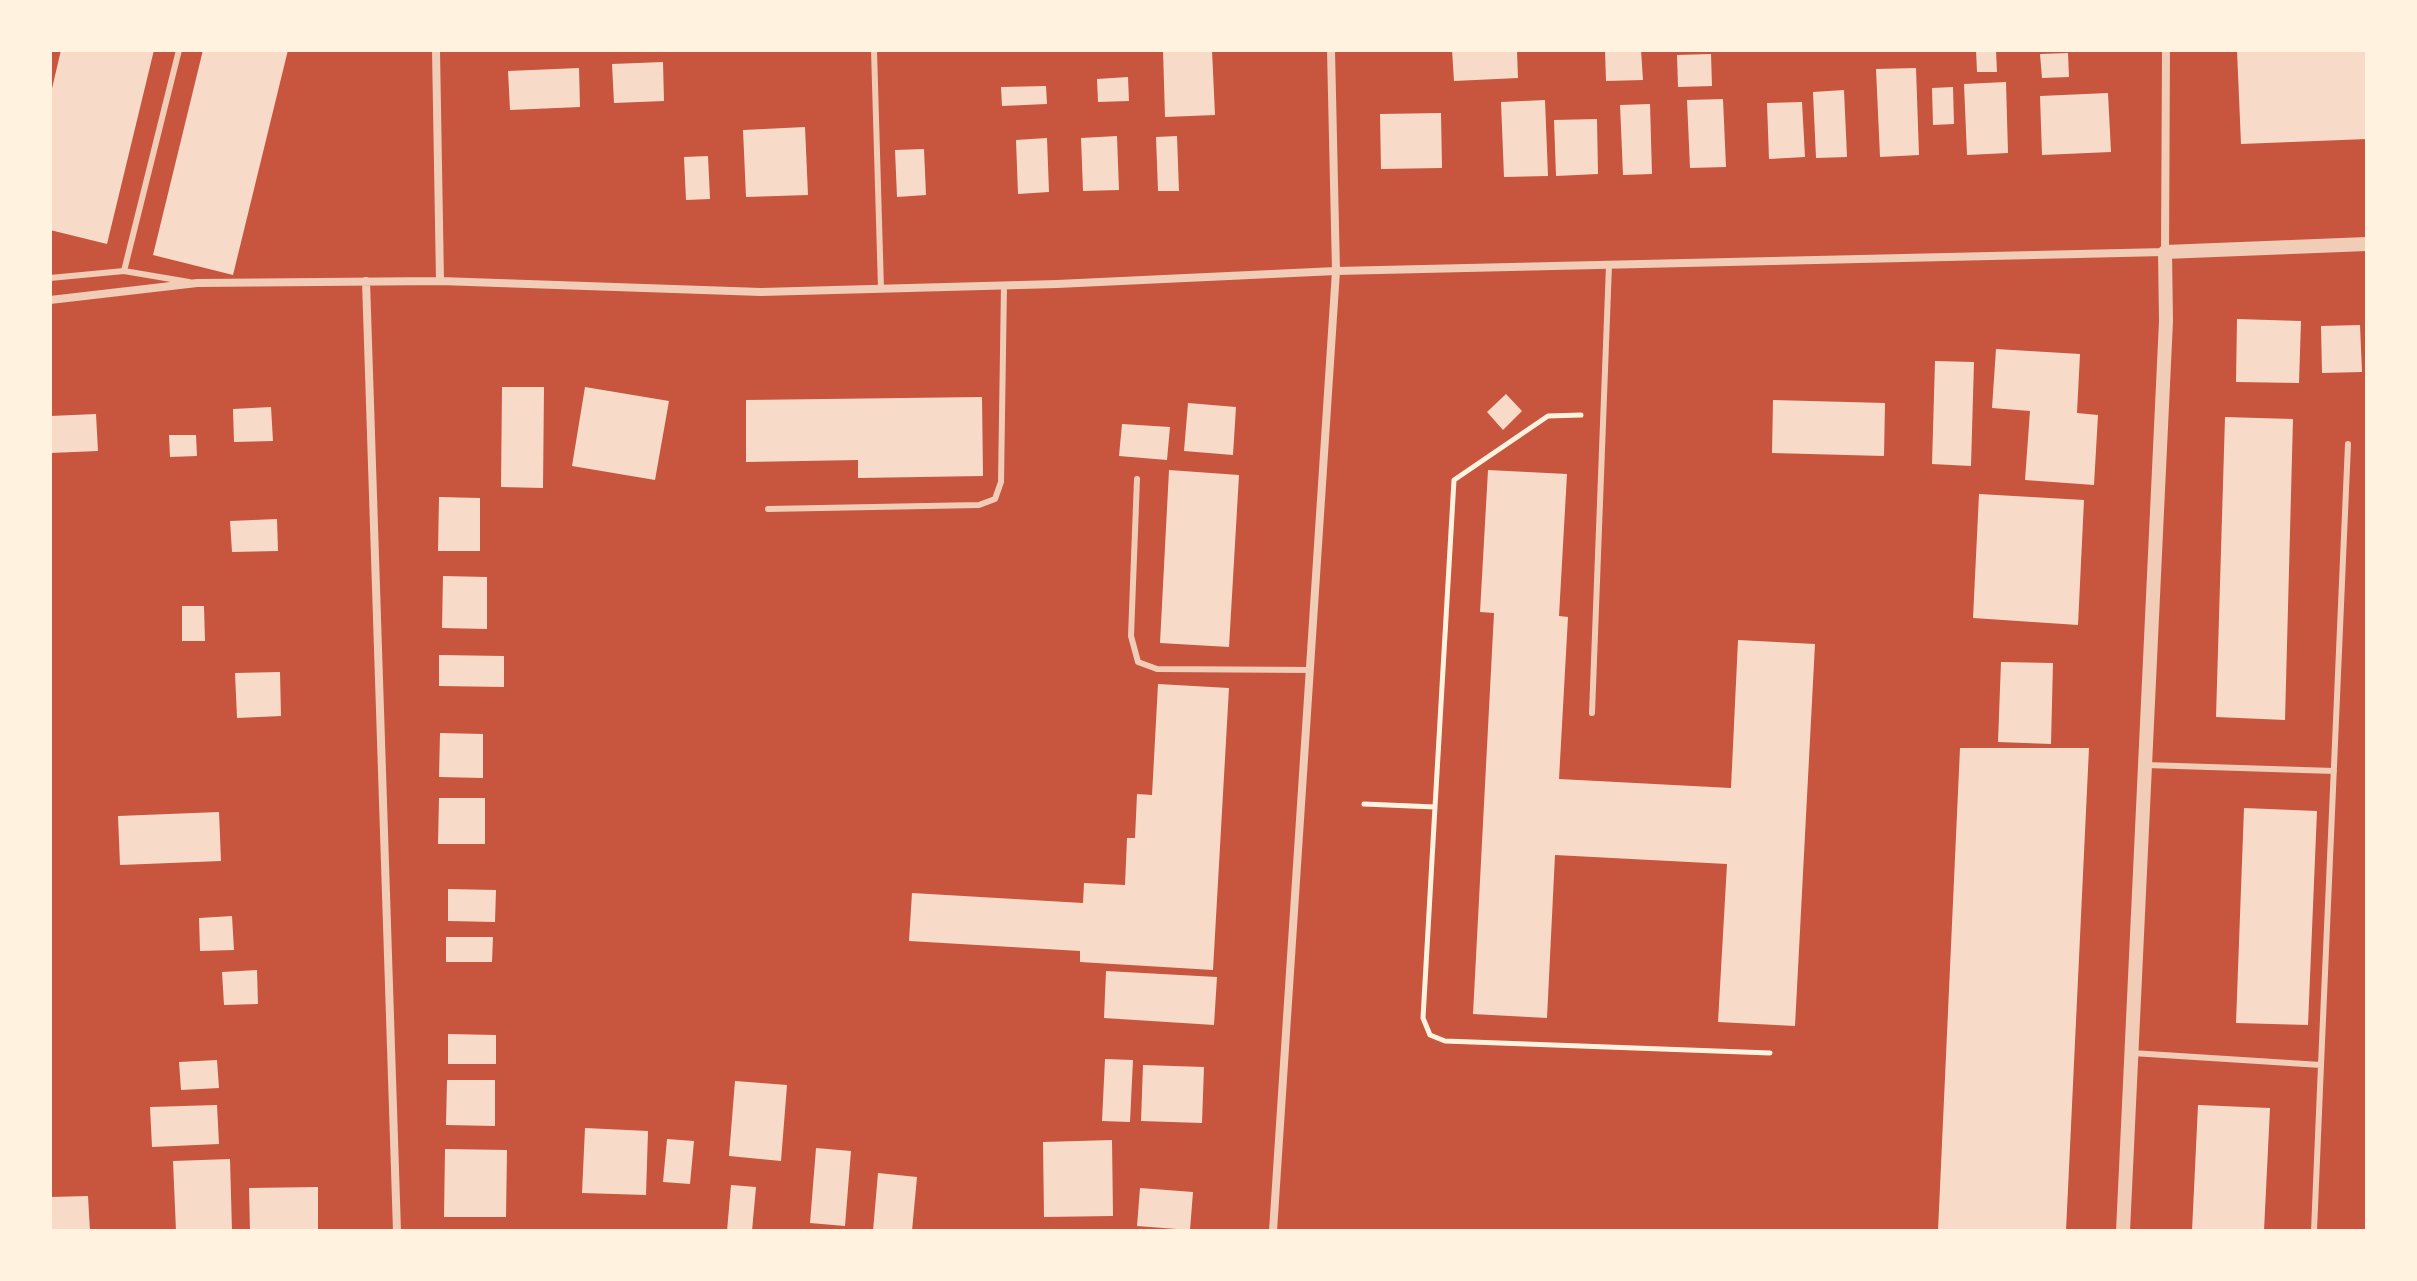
<!DOCTYPE html>
<style>
body{margin:0}
#map{position:relative;width:2417px;height:1281px;overflow:hidden;background:#c8553d;font-family:"Open Sans",sans-serif}
canvas{display:block}
.frame{position:absolute;inset:0;border:52px solid #fff3e0;pointer-events:none}
</style>
<div id="map">
<canvas width="2417" height="1281"></canvas>
<div class="frame"></div>
</div>
<script>
const context = document.querySelector('canvas').getContext('2d');
context.lineJoin = 'round';
function fillPath(path, color) { context.fillStyle = color; context.fill(path, 'evenodd'); }
function stroke(path, color, width, dash) { context.strokeStyle = color; context.lineWidth = width; context.lineCap = dash ? 'butt' : 'round'; context.setLineDash(dash || []); context.stroke(path); }
fillPath(new Path2D(`
 M61 50H154L107 244 50 230V97Z
 M203 50H288L233 275 153 255Z
 M1163 50H1212L1215 115 1165 117Z
 M1452 50H1517L1518 78 1454 81Z
 M1605 50H1641L1643 80 1606 81Z
 M1976 50H1996L1997 72H1977Z
 M2237 50H2367V139L2241 144Z
 M2068 53 2069 77 2042 78 2040 54Z
 M1711 54 1712 86 1678 87 1677 55Z
 M663 62 664 101 614 103 612 64Z
 M579 68 580 107 510 110 508 71Z
 M1916 68 1919 155 1880 157 1876 69Z
 M1128 77 1129 101 1098 102 1097 79Z
 M2006 82 2008 153 1967 155 1964 84Z
 M1046 86 1047 104 1002 106 1001 87Z
 M1953 87 1954 124 1933 125 1932 88Z
 M1844 90 1847 157 1816 158 1813 92Z
 M2108 93 2111 152 2042 155 2040 96Z
 M1723 99 1726 167 1690 168 1687 100Z
 M1545 100 1548 176 1504 177 1501 102Z
 M1802 102 1805 157 1769 159 1767 103Z
 M1650 104 1652 174 1623 175 1620 105Z
 M1441 113 1442 168 1381 169 1380 114Z
 M1597 119 1598 174 1556 176 1554 120Z
 M805 127 808 195 746 197 743 130Z
 M1117 136 1119 190 1083 191 1081 138Z
 M1177 136 1179 191H1158L1156 137Z
 M1047 138 1049 192 1018 194 1016 140Z
 M924 149 926 195 897 197 895 150Z
 M708 156 710 199 686 200 684 157Z
 M2237 319 2301 321 2299 383 2236 382Z
 M2360 325 2362 372 2322 373 2321 326Z
 M1996 349 2080 354 2077 413 2098 415 2094 485 2025 480 2030 411 1992 408Z
 M1935 361 1974 362 1971 466 1932 464Z
 M502 387H544L543 488 501 487Z
 M585 387 669 401 655 480 572 466Z
 M1506 394 1522 411 1503 430 1487 412Z
 M982 397 983 476 858 478V460L746 462V400Z
 M1773 400 1885 403 1884 456 1772 453Z
 M1188 403 1236 407 1233 455 1184 451Z
 M271 407 273 441 234 442 233 409Z
 M96 414 98 451 50 453V416Z
 M2225 417 2293 419 2285 720 2216 717Z
 M1122 424 1170 427 1167 460 1119 456Z
 M169 435H196L197 456 170 457Z
 M1169 470 1239 475 1229 647 1160 643Z
 M1488 470 1567 474 1559 616 1568 617 1559 779 1731 788 1738 640 1815 644 1795 1026 1718 1022 1727 864 1555 855 1547 1018 1473 1014 1494 613 1480 612Z
 M1979 494 2084 500 2078 625 1973 618Z
 M439 497 480 498V551H438Z
 M277 519 278 551 232 552 230 521Z
 M443 576 487 577V629L442 628Z
 M182 606H204L205 641H182Z
 M439 655 504 656V687L439 686Z
 M2001 662 2053 663 2051 744 1998 742Z
 M280 672 281 716 237 718 235 673Z
 M1158 684 1229 688 1213 970 1080 962V951L909 941 912 893 1083 903 1084 883 1125 885 1127 838H1135L1137 794 1152 795Z
 M440 733 483 734V778L439 777Z
 M1960 748H2089L2066 1231H1938Z
 M439 798H485V844H438Z
 M2244 808 2317 811 2308 1025 2236 1023Z
 M219 812 221 861 120 865 118 816Z
 M448 889 496 890 495 922 448 921Z
 M232 916 234 950 200 951 199 918Z
 M446 937H493L492 962H446Z
 M257 970 258 1004 224 1005 222 972Z
 M1106 971 1217 977 1214 1025 1104 1018Z
 M448 1034 496 1035V1064H448Z
 M1105 1059 1133 1060 1130 1122 1102 1121Z
 M217 1060 219 1088 181 1090 179 1062Z
 M1143 1065 1204 1067 1202 1123 1141 1121Z
 M447 1080H495V1126L446 1125Z
 M735 1081 787 1085 781 1161 729 1156Z
 M217 1105 219 1144 152 1147 150 1107Z
 M2198 1105 2270 1108 2264 1231H2192Z
 M585 1128 648 1131 646 1195 582 1193Z
 M667 1139 694 1141 690 1184 663 1182Z
 M1112 1140 1113 1216 1044 1217 1043 1142Z
 M816 1148 851 1151 845 1226 810 1223Z
 M445 1149 507 1150 506 1217H444Z
 M230 1159 232 1231H176L173 1161Z
 M878 1173 917 1177 912 1231H873Z
 M731 1185 756 1187 752 1231H727Z
 M318 1187V1231H250L249 1188Z
 M1140 1188 1193 1192 1190 1230 1137 1226Z
 M88 1196 90 1231H50V1197Z`), '#f7dbc8');
stroke(new Path2D(`
 M1364 804 1435 807 1423 1018 1430 1035 1445 1041 1770 1053
 M1435 807 1454 480 1548 416 1581 415`), '#fff3e0', 5);
stroke(new Path2D(`
 M874 50 881 289
 M124 271 179 50
 M50 278 124 271 189 282
 M1137 479 1131 636 1138 662 1157 669 1310 670
 M768 509 979 505 995 499 1001 482 1004 285
 M1592 713 1609 265
 M2146 765 2334 771
 M2132 1053 2321 1065 2314 1231
 M2321 1065 2348 444`), '#f1ccb7', 6);
stroke(new Path2D(`
 M436 50 440 281
 M366 281 397 1231
 M50 300 197 283 440 281 761 292 1057 284 1336 271 2165 252 2166 50
 M1273 1231 1336 271 1331 50`), '#f1ccb7', 8);
stroke(new Path2D(`
 M2123 1231 2166 321 2165 252 2367 244`), '#f1ccb7', 14);
</script>
